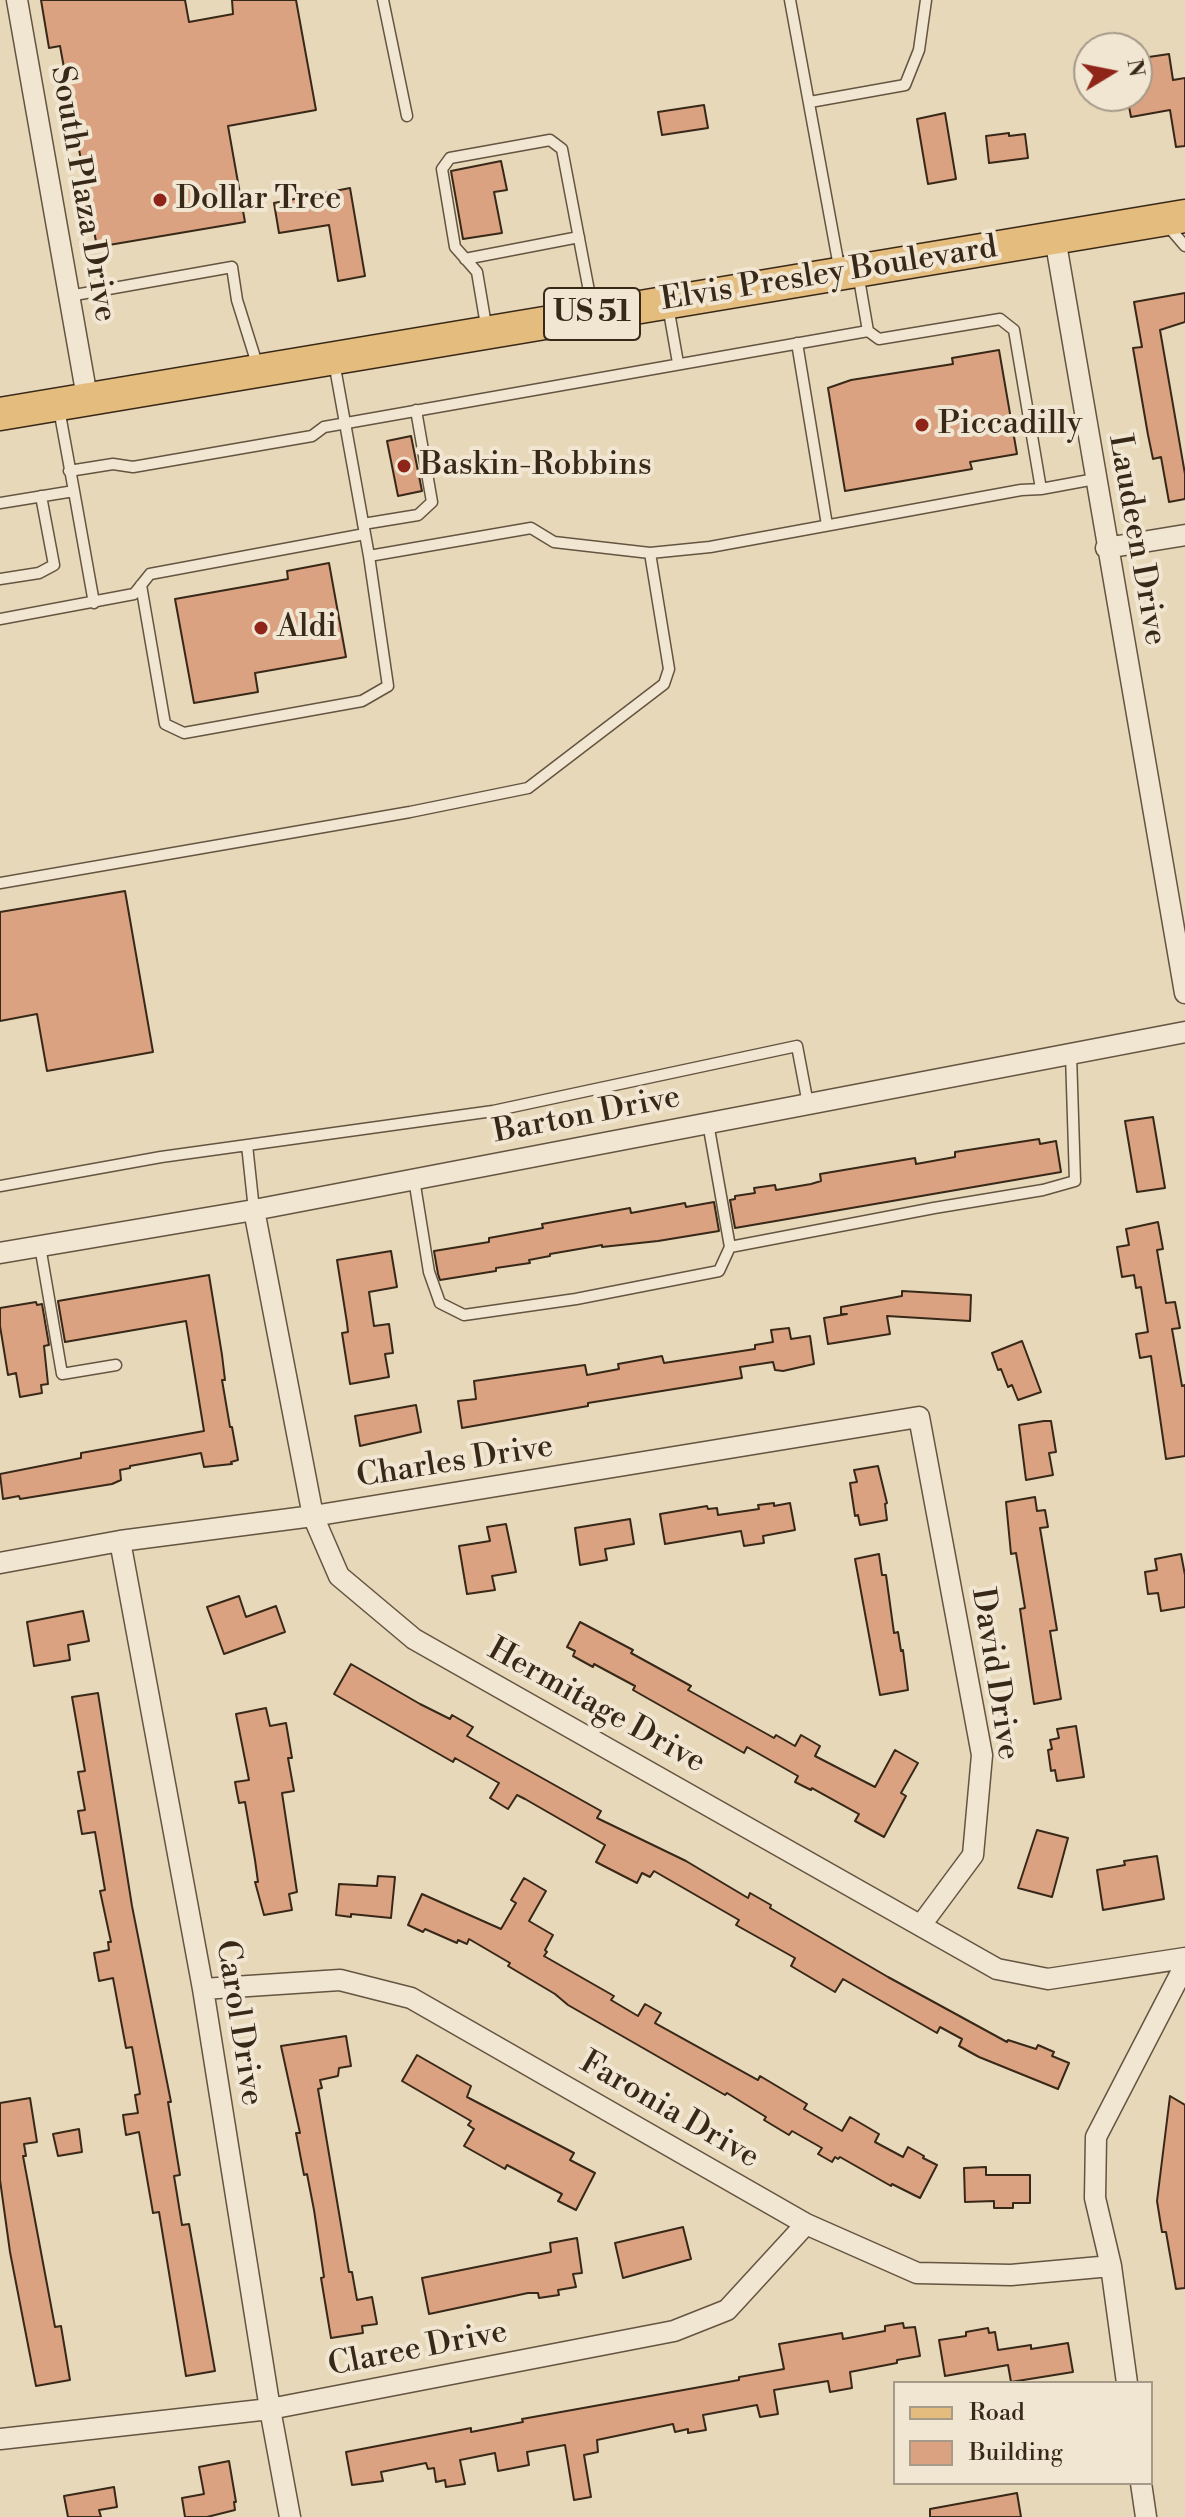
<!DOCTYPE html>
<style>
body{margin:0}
#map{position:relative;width:1185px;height:2517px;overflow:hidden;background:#e8d8ba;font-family:"Libre Bodoni",serif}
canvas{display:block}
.legend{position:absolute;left:893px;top:2381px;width:260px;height:104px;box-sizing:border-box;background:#f0e6d2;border:2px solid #a69a88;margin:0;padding:10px 14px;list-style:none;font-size:24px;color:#382818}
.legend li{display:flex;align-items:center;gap:16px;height:40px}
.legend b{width:40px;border:2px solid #a69a88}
.north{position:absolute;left:1073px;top:32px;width:80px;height:80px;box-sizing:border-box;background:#f0e6d2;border:2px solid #a69a88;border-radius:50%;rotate:80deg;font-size:22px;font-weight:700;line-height:32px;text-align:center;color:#382818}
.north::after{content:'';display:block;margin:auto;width:28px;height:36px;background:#8f2418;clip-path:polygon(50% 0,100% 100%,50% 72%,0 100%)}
</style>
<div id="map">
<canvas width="1185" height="2517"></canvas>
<ul class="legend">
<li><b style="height:10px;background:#e4bc7d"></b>Road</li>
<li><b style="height:22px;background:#daa281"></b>Building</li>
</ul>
<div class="north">N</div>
</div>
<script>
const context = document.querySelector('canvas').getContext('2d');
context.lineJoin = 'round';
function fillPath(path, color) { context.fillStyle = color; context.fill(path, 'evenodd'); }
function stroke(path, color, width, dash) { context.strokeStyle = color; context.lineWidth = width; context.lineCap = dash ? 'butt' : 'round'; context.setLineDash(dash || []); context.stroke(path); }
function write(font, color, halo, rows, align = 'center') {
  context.font = font + ' "Libre Bodoni",serif'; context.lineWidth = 8; context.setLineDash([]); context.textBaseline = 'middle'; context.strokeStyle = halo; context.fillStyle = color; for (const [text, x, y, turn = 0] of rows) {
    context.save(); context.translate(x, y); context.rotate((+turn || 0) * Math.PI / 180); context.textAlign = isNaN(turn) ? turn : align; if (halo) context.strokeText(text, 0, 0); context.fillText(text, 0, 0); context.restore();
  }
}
const building = new Path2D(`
 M41 0H185L189 22 233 14 232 0H296L316 110 228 126 245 222 97 247 60 46 49 48Z
 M1169 54 1173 80 1185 78V146L1176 147 1170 110 1131 117 1127 96H1137V67L1143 66 1142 58Z
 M704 105 708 128 662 135 658 112Z
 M945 113 956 179 928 184 917 119Z
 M1009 133V136L1025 134 1028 158 989 163 986 136Z
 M501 161 507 190 494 192 502 233 463 239 451 171Z
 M350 188 365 276 338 281 329 225 279 233 274 203Z
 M1185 293V322L1160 330 1185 474V499L1169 502 1161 457 1153 459 1148 435 1133 348 1142 347 1134 302Z
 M999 350 1017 454 970 462 972 469 845 491 828 388 851 380 953 364 952 358Z
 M411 436 422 491 398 496 387 441Z
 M329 563 346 657 255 673 258 692 194 703 175 599 288 579 287 571Z
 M125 891 153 1052 47 1071 37 1014 0 1021V912Z
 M1153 1117 1165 1188 1137 1192 1125 1121Z
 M1039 1139 1040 1144 1056 1141 1061 1172 735 1228 730 1200 735 1199V1196L755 1193 754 1188 775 1185 776 1190 811 1184 821 1181 820 1174 915 1158 916 1164 955 1157V1152Z
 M714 1202 719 1231 658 1241 602 1247V1245L550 1254V1256L529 1260 530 1263 496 1268V1271L440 1280 438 1274 434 1251 489 1242V1238L543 1228 542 1224 630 1208 631 1213 685 1203 686 1207Z
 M1158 1222 1163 1249 1157 1250 1166 1303 1175 1302 1180 1328 1172 1329 1182 1386 1185 1385V1456L1166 1459 1151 1356 1140 1358 1136 1334 1148 1332 1141 1287 1136 1288 1134 1275 1122 1277 1117 1247 1129 1245 1126 1229Z
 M391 1251 397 1287 369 1292 374 1326 389 1324 393 1353 385 1354 389 1377 350 1384 342 1333 348 1332 347 1323 337 1260Z
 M209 1275 222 1355 225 1380H222L230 1427H232L238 1460 231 1462 232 1464 204 1467 201 1453 130 1466V1468L120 1470 121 1480 112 1484 20 1499 19 1496 3 1499 0 1474 81 1458V1453L204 1431 186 1321 65 1342 58 1301Z
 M902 1291 971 1295 970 1321 887 1316 890 1334 828 1344 824 1318 847 1314H841V1307L902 1296Z
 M36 1302 37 1305 42 1304 49 1345 44 1346 48 1384 41 1385 42 1393 20 1397 16 1373 8 1375 0 1326V1308Z
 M789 1328 791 1339 810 1336 814 1364 783 1371 775 1370 773 1362 740 1367 742 1378 588 1403V1406L462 1428 458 1401 476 1399 474 1381 585 1365 587 1375 619 1369 618 1364 662 1356 664 1363 755 1349V1345L773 1342 771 1330Z
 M1022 1341 1041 1392 1018 1400 1012 1385 1008 1387 1001 1369 998 1370 992 1353Z
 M416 1405 421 1432 360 1446 355 1416Z
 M1044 1421H1051L1056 1452 1049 1453 1053 1475 1026 1480 1019 1425Z
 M878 1466 887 1503 885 1504 887 1520 860 1525 858 1515 855 1516 850 1483 857 1482 854 1470Z
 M1035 1497 1037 1511 1045 1510 1048 1527 1040 1528 1057 1630 1050 1631 1061 1699 1034 1704 1020 1609 1025 1608 1016 1553 1011 1554 1006 1502Z
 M774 1503V1506L790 1503 795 1530 763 1536 764 1543 744 1546 741 1531 665 1544 660 1514 707 1506 708 1509 717 1508 718 1515 759 1509 758 1505Z
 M630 1519 634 1544 605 1549 607 1560 580 1565 575 1528Z
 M506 1524 516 1572 492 1576 495 1590 467 1594 459 1546 490 1541 487 1527Z
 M879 1554 882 1575H886L894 1633 898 1632 901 1651 903 1650 908 1690 880 1695 855 1559Z
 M1181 1554 1185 1575V1607L1161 1611 1158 1593 1148 1594 1145 1572 1157 1570 1155 1559Z
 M239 1596 246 1617 276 1606 285 1632 224 1654 207 1607Z
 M83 1611 89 1641 68 1645 70 1660 34 1666 27 1622Z
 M580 1622 633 1650 631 1653 691 1686 688 1690 774 1738 776 1735 795 1746 801 1735 820 1746 815 1756 875 1787 895 1750 918 1763 901 1793 906 1796 884 1837 855 1821 859 1814 812 1788 811 1790 795 1782 798 1776 747 1747 744 1753 633 1690 635 1686 594 1664 593 1667 573 1656 575 1651 567 1647Z
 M351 1664 420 1704 450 1719 452 1715 473 1727 467 1736 601 1811 597 1818 686 1861 748 1898 750 1893 771 1905 770 1908 888 1977 1007 2042 1008 2040 1036 2049 1038 2045 1054 2052 1052 2056 1069 2063 1058 2089 979 2057 959 2046 962 2039 940 2027 937 2033 843 1979 835 1992 791 1966 795 1958 736 1925 739 1920 654 1871 650 1877 642 1873 637 1883 596 1862 605 1845 525 1799 517 1795 508 1809 490 1798 499 1783 455 1758 453 1762 334 1694Z
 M98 1693 132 1906 171 2102H168L180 2175 174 2176 182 2225 189 2224 215 2371 186 2376 159 2212 153 2213 139 2132 126 2135 123 2115 138 2113 135 2095 140 2094 134 2058 132 2047 126 2048 113 1978 99 1981 94 1953 109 1950 108 1942H111L100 1891 105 1890 95 1832 82 1834 78 1811 85 1810 78 1772 85 1771 72 1697Z
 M266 1708 270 1726 286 1723 292 1758H288L294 1791 282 1793 297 1892 289 1894 292 1910 264 1915 255 1882H258L255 1860 245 1802 239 1803 235 1782 249 1780 236 1714Z
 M1076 1726 1084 1777 1057 1781 1055 1770 1051 1771 1048 1750 1052 1749 1050 1740 1059 1738 1057 1729Z
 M1037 1830 1068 1838 1052 1897 1018 1888Z
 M1157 1856 1164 1899 1103 1910 1097 1870 1125 1865 1124 1861Z
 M378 1876 395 1877 391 1918 351 1914V1917L336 1915 339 1884 377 1886Z
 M524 1878 546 1891 529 1921 553 1935 545 1950 547 1952 544 1956 614 1996 611 2000 638 2016 645 2004 661 2013 655 2023 758 2080 760 2076 807 2104 804 2109 842 2131 850 2117 879 2134 875 2142 903 2157 908 2147 924 2156 923 2158 937 2165 920 2198 892 2184 891 2186 840 2157 838 2159 835 2157 832 2162 818 2154 822 2148 792 2131 789 2135 764 2120 766 2117 727 2093 725 2095 568 2005 555 1994 508 1966 510 1963 469 1939 467 1944 458 1940 457 1943 425 1929 423 1932 408 1925 422 1894 501 1929 516 1903 511 1900Z
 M346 2036 351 2066 339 2068 338 2076 320 2080 322 2088 318 2089 349 2272H352L357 2300 372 2297 377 2324 362 2326 363 2333 331 2338 321 2278 324 2277 314 2210 307 2174 304 2175 296 2133H300L281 2046Z
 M417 2055 471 2086 467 2097 574 2153 570 2160 595 2173 576 2210 558 2201 562 2194 507 2165 505 2169 464 2146 474 2129 468 2125 471 2121 402 2081Z
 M1170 2096 1185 2105V2288L1176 2289 1166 2232H1162L1157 2201Z
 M30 2098 37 2142 24 2144 26 2156H23L55 2327 61 2326 70 2380 36 2386 10 2252 0 2180V2103Z
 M79 2129 82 2152 58 2156 53 2134Z
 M986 2167V2175H1030V2203H1013V2208H994V2201L965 2202 964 2168Z
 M683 2227 691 2259 623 2278 615 2243Z
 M577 2238 582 2273 573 2274 576 2287 558 2290 559 2295 539 2298 538 2293H528L429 2314 422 2278 551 2252 550 2243Z
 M903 2323 904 2328 915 2327 920 2356 897 2360V2363L850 2372 852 2388 830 2392 828 2381 774 2390 778 2414 760 2417 757 2405 703 2415 706 2430 688 2433V2429L675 2432 673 2424 597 2440 598 2452 584 2455 591 2497 574 2500 565 2445 527 2452 529 2465 498 2471 495 2453 460 2460 465 2484 446 2487 445 2480 436 2482 434 2468 428 2469 426 2463 381 2472 383 2481 352 2485 346 2452 471 2428V2432L523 2422 522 2419 739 2380V2377L784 2369 779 2344 842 2333 843 2339 885 2331V2326Z
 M988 2328 989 2333 995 2332 998 2350 1031 2345V2349L1068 2343 1073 2372 1011 2382 1008 2365 945 2376 939 2340 966 2336V2332Z
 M229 2461 236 2502H234L235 2510 207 2517H185L182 2498 204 2494 199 2467Z
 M114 2487 117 2507 99 2510 101 2517H68L64 2496Z
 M1017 2493 1021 2517H930V2509Z`);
fillPath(building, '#daa281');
stroke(building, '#382818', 2);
const service = new Path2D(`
 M383 0 407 116
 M790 0 840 272
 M810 102 905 85 919 50 926 0
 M1167 225 1185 246
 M465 259 579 237
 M858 273 868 331 879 339 1000 319 1014 330 1041 489 1095 479
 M69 296 232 267 237 300 258 367
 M668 306 678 363
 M487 331 477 272 455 247 442 169 450 158 550 140 562 149 593 312
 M797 343 827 525
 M334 362 369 556 531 528 554 542 650 553 710 547 1021 490 1041 489
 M69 471 113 464 133 467 312 436 324 427 868 331
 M74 491 94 603
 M0 503 74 491 59 409
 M363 524 418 515 432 502 416 410
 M0 579 39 573 54 565 41 496
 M141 585 165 724 184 733 362 701 388 686 369 556
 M0 619 134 594 150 574 365 534
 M0 883 410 812 528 788 664 684 669 669 650 553
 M708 1123 730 1247 934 1208 1043 1190 1075 1181 1071 1054
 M247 1145 254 1210
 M414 1179 429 1272 440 1303 464 1315 576 1299 719 1271 730 1247
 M0 1186 161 1157 493 1111 797 1046 808 1104
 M40 1246 62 1374 116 1365`);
const minor = new Path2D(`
 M17 0 87 397
 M1055 238 1185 993
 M1106 548 1185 535
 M254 1210 313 1516 339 1576 414 1639 997 1969 1048 1979 1185 1958
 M0 1253 254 1210 1185 1032
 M120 1541 203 1989 270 2409 290 2517
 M0 1563 120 1541 313 1516 919 1417 982 1755 973 1855 921 1925
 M203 1989 340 1980 411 1998 806 2224 917 2273 1011 2275 1111 2266
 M1127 2383 1111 2266 1095 2198 1096 2137 1185 1965
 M0 2439 270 2409 674 2331 727 2310 806 2224
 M1141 2483 1146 2517`);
const primary = new Path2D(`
 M0 414 1185 216`);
stroke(service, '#645440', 13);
stroke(minor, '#645440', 23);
stroke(primary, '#382818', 35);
stroke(service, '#f0e6d2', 10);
stroke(minor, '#f0e6d2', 20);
stroke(primary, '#e4bc7d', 32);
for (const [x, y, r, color] of [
 [160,200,8,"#8f2418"],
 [922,425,8,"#8f2418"],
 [404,466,8,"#8f2418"],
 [261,628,8,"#8f2418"]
]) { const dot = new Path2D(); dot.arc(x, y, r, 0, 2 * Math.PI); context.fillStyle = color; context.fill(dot); stroke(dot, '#f0e6d2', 3); }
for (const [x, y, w] of [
 [592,314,96]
]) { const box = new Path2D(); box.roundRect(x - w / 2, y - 26, w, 52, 6); context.fillStyle = '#f0e6d2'; context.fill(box); stroke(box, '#382818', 2); }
write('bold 30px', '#382818', null, [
 ["US 51",592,314]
]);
write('32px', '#382818', '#f0e6d2', [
 ["South Plaza Drive",82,194,80],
 ["Elvis Presley Boulevard",829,275,-9],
 ["Laudeen Drive",1136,540,80],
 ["Barton Drive",587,1116,-11],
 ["Charles Drive",455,1463,-9],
 ["David Drive",994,1674,81],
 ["Hermitage Drive",596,1707,29],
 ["Carol Drive",238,2023,81],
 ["Faronia Drive",669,2111,30],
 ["Claree Drive",418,2350,-11]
]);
write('32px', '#382818', '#f0e6d2', [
 ["Dollar Tree",176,200],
 ["Piccadilly",938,425],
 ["Baskin-Robbins",420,466],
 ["Aldi",277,628]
], 'left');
</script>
